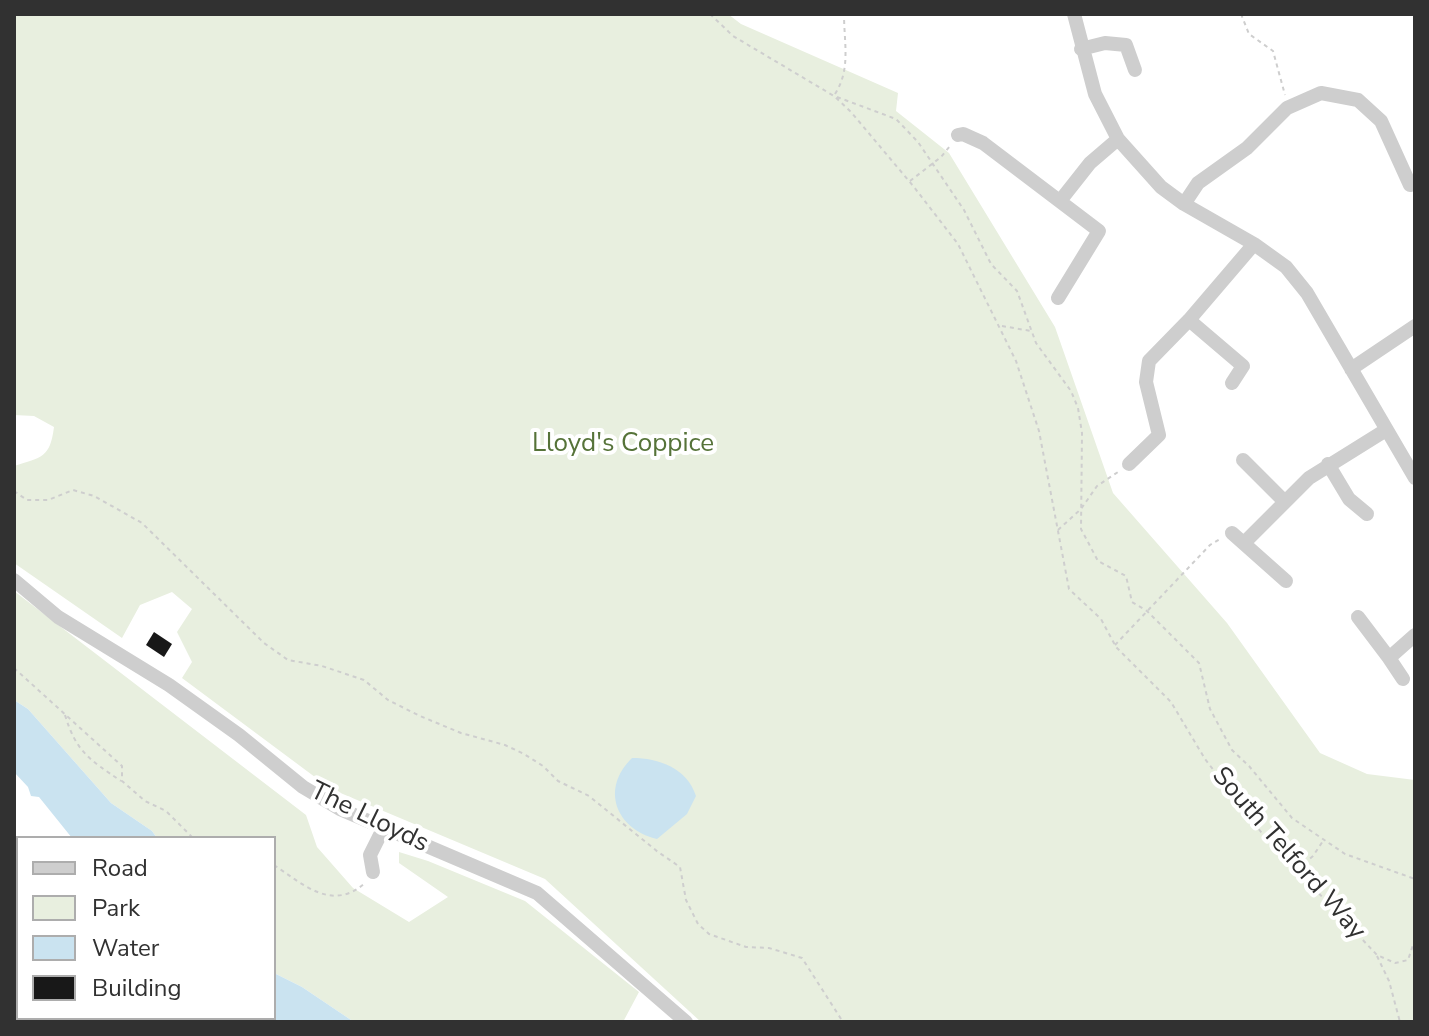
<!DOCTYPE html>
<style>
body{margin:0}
#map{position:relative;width:1429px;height:1036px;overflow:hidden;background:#fff;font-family:"Nunito Sans",sans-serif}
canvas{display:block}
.frame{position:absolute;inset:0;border:16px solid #313131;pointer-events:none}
.legend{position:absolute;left:16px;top:836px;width:260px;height:184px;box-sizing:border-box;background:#fff;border:2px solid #adadad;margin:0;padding:10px 14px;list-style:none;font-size:24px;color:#313131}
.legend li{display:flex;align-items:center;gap:16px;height:40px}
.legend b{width:40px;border:2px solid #adadad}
</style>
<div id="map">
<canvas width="1429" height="1036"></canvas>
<div class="frame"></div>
<ul class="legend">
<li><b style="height:10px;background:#cecece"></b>Road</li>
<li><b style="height:22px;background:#e8efdf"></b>Park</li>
<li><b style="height:22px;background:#cae3f0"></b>Water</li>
<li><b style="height:22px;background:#181818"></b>Building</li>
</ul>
</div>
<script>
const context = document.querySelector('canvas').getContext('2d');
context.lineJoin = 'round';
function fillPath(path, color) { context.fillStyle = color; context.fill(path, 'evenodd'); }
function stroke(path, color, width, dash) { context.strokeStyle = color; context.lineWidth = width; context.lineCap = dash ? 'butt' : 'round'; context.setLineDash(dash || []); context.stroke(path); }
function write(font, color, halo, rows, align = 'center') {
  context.font = font + ' "Nunito Sans",sans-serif'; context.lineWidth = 8; context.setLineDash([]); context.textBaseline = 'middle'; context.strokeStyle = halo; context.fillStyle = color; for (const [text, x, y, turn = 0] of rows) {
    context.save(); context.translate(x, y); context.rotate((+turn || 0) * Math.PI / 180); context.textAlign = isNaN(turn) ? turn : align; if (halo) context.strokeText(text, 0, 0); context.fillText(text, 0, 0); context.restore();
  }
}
fillPath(new Path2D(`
 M14 14H728L741 24 898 93 896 111 949 153 1055 327 1113 493 1227 623 1320 753 1367 774 1415 780V1022H701L545 879 331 789 182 678 192 662 177 632 192 609 172 592 140 605 122 638 14 563V466C42 457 50 458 54 427L34 416 14 415Z
 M14 591 306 815 317 847 353 888 409 922 448 897 399 863V852L428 861 525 901 639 992 623 1022H354L302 987 274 973V838H157L152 831 111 803 28 709 14 700Z
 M14 897 18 898V1005L14 1003Z`), '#e8efdf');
fillPath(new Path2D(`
 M14 700 28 709 111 803 152 831 157 838H72L39 797 31 796 28 787 14 772Z
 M632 758C659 758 687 768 696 796L687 814 657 839C616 829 600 789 632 758Z
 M274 973 302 987 354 1022H263L258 1018H274Z`), '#cae3f0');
fillPath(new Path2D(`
 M154 632 172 644 164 657 146 645Z`), '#181818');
stroke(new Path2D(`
 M710 14 733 36 834 96 851 112 914 187 958 244 1016 361 1039 431 1069 589 1101 619 1116 647 1171 702 1205 759 1261 832 1377 955 1395 963 1408 960 1415 939
 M1241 14 1249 34 1273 51 1285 95
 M835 94C851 69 844 43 844 14
 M837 97 896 119 918 142 964 210 991 264 1017 291 1036 343 1071 391 1078 408 1082 433 1081 529 1098 561 1126 576 1132 602 1147 611 1199 663 1210 709 1232 750 1249 766 1292 818 1345 854 1415 879
 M910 181 941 157 950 146
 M1002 326 1031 331
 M14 491 27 500H48L73 490 94 496 142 523 264 643 288 660 322 666 364 680 388 700 420 716 461 733 505 745 524 754 543 766 558 781 589 796 658 852 680 867 686 900 698 924 709 934 746 947 769 948 802 958 843 1022
 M1058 530 1081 509 1097 486 1118 472
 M1115 645 1210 545 1220 539
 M14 668 122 766V781L145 801 166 811 193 838
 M65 715C76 752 90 760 121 781
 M274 865C304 885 332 912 365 883
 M1298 869 1313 856 1323 841
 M14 915 18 918
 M1377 956 1389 981 1400 1022
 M119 1018 123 1022`), '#cecece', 2, [4, 4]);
stroke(new Path2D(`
 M1074 14 1095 94 1118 139 1161 187 1184 204 1254 244 1286 267 1307 293 1415 478
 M1081 49 1105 43 1126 45 1135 70
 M958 135 963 134 983 143 1099 231 1058 298
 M1060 201 1090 163 1118 139
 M1184 204 1198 183 1247 148 1287 108 1321 93 1358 100 1381 121 1410 185
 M1189 320 1243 366 1232 383
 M1351 369 1415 326
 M1243 460 1284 501
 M1129 464 1159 435 1146 382 1149 361 1189 320 1254 244
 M1328 464 1349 499 1367 514
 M1232 533 1286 581
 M1244 543 1309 478 1386 430
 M14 580 58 617 169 685 239 735 303 787 340 809 537 893 686 1022
 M1358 617 1389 658
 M1403 679 1389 658 1415 635
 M14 844 18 850
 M373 872 370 855 383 829
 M14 1008 18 1010
 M46 1018 64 1022
 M182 1018 190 1022
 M162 1022 163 1018`), '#cecece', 14);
write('26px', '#567339', '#fff', [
 ["Lloyd's Coppice",623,445]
]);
write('26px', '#313131', '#fff', [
 ["The Lloyds",369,818,26],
 ["South Telford Way",1288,854,49]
]);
</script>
